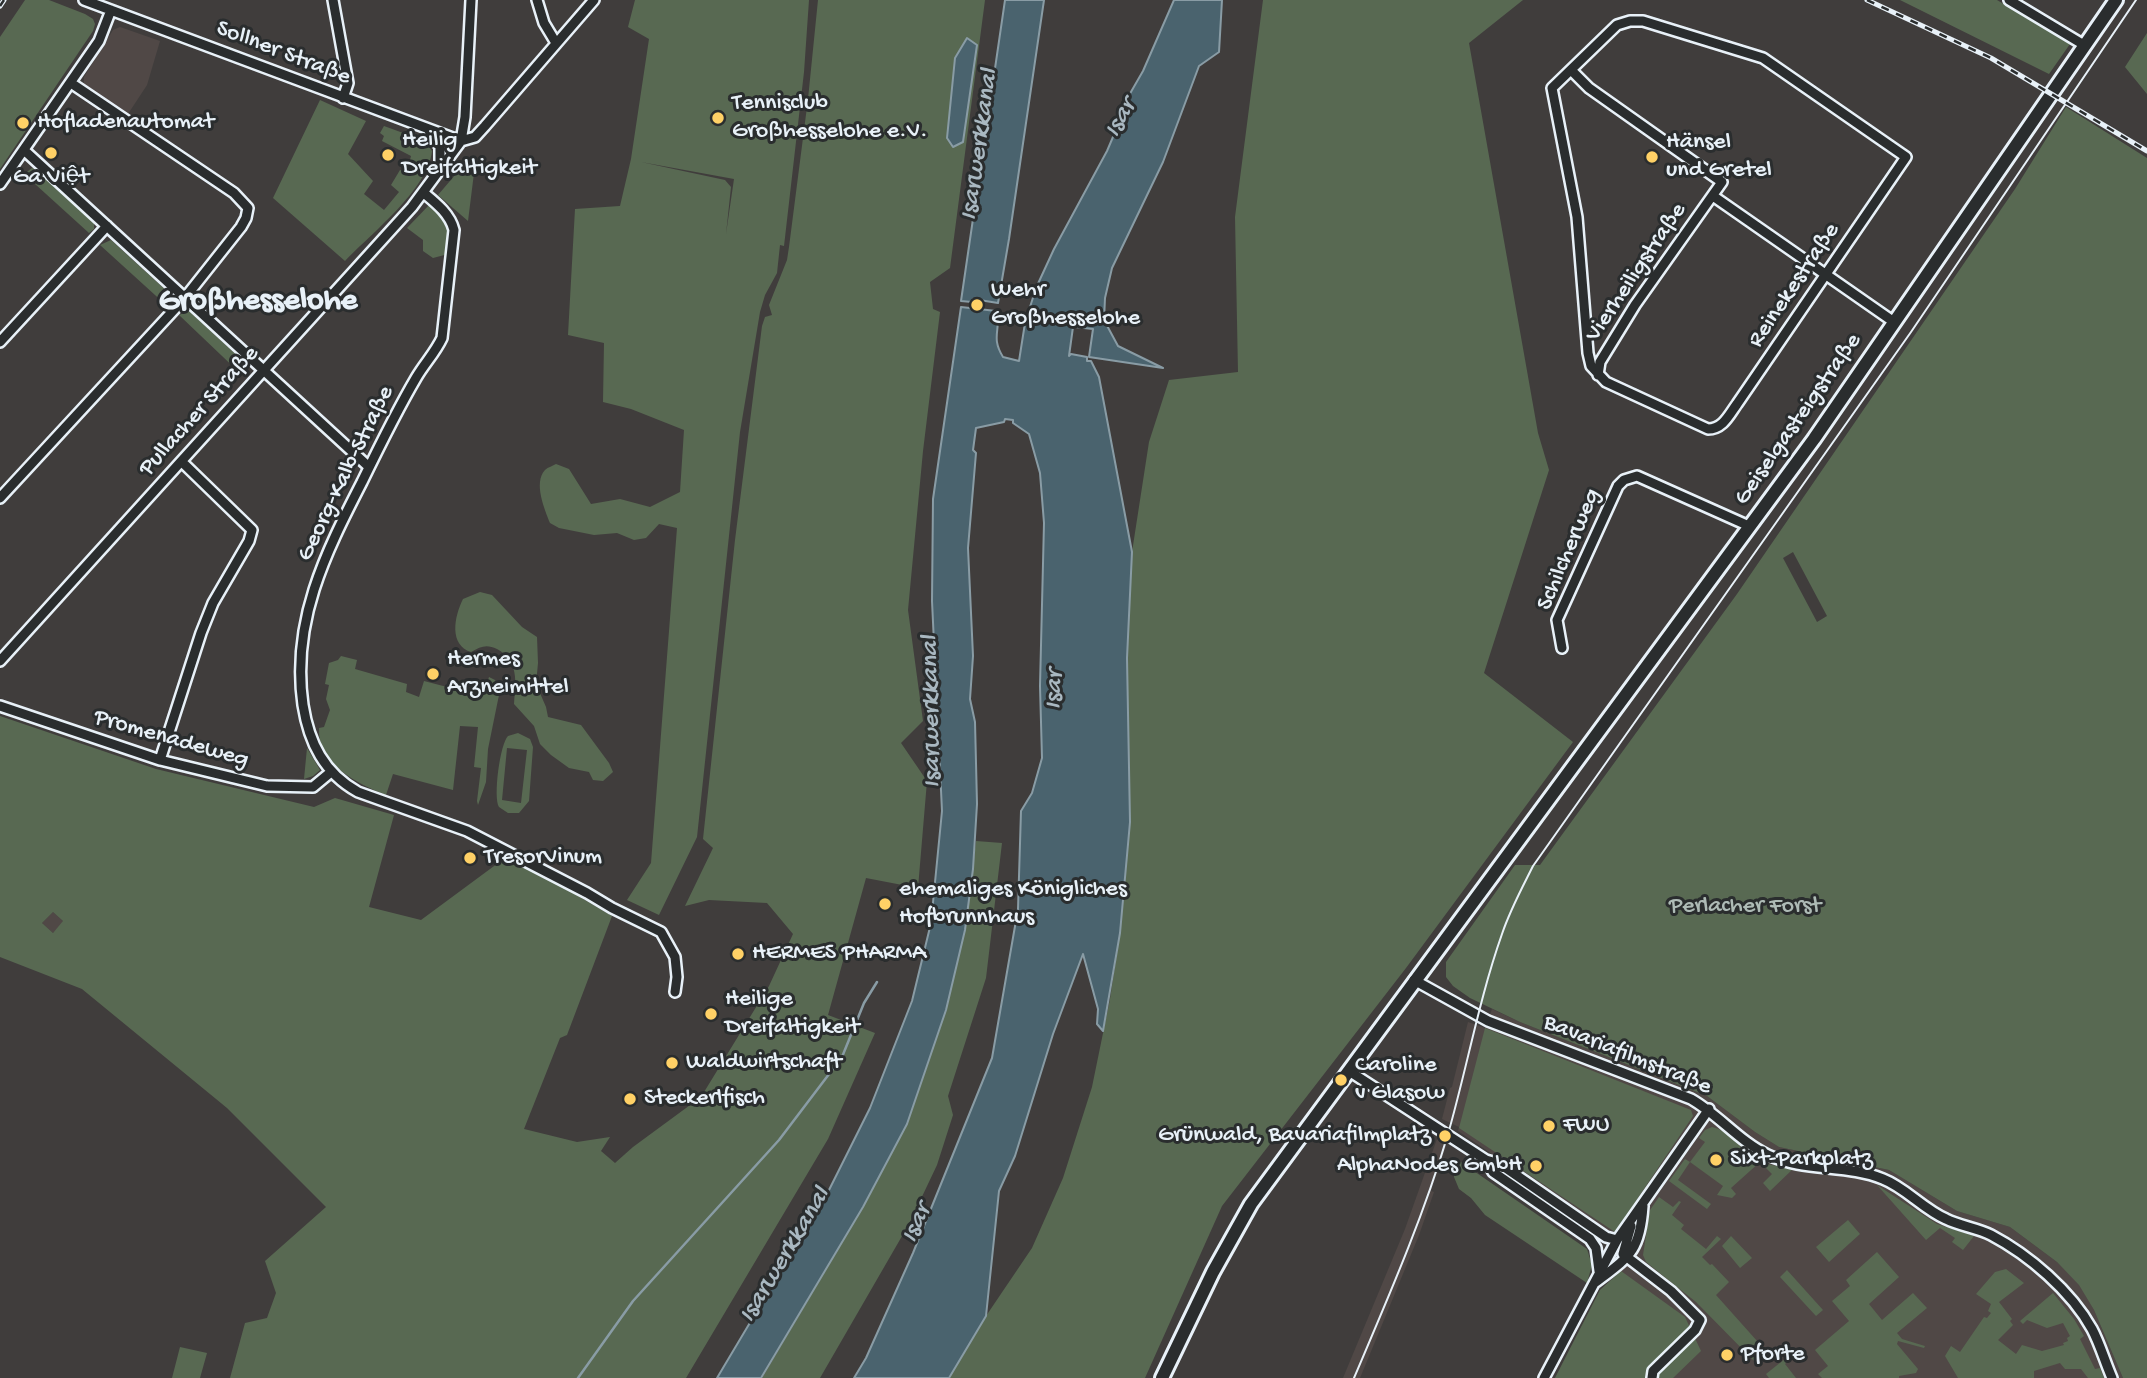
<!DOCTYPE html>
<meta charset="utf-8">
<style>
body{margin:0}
canvas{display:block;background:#403d3c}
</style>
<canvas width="2147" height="1378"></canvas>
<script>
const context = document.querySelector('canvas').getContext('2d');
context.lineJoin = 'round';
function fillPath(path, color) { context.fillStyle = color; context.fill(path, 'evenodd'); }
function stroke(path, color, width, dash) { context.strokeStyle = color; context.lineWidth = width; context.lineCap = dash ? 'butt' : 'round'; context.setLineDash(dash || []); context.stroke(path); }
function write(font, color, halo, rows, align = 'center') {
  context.font = font + ' "Gochi Hand",sans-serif'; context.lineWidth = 6; context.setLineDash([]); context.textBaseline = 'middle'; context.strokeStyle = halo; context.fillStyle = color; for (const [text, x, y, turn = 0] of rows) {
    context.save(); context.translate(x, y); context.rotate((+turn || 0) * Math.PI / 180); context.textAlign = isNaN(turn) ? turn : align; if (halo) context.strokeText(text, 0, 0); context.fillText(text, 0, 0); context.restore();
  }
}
fillPath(new Path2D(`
 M120 27 160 41 147 85 128 114 84 84V77L113 30Z
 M53 912 64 922 53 933 42 923Z
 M1492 1009 1520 1022 1707 1096 1755 1132 1779 1147 1889 1170 1957 1211 2010 1227 2057 1262 2079 1284 2094 1310 2123 1378H1555L1600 1290 1621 1271 1628 1257 1637 1252 1458 1131 1459 1127 1442 1119 1450 1088 1452 1087 1468 1022 1485 1028Z
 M1437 1139 1446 1146 1431 1191 1434 1192 1419 1235 1360 1378H1343L1405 1229Z`), '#504846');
fillPath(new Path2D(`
 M25 0H49L85 14 93 19 95 24 93 31 0 169V37Z
 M635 0H809L804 72 784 246 780 245 777 273 765 295 760 312 740 432 697 837 659 915 627 900 651 863 677 528 659 524 646 538 634 540 617 533 594 535 559 528 550 523C545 510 533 483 545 470 548 467 553 466 556 464L569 469 591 504 620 499 650 507 680 492 684 430 631 409 603 402 604 343 568 335 575 209 620 206 631 159 649 39 628 27ZM641 162 734 179 726 234 731 187 725 180Z
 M818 0H985L950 268 930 282 933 309 940 312 923 451 908 610 923 721 901 743 927 781 918 888 866 878 828 1015 875 1033 828 1139 686 1378H230L245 1323 267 1318 276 1293 265 1261 326 1207 227 1108 82 989 0 957V716L156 769 314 807 335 798 394 815 369 907 421 920 509 855 612 916 567 1035 560 1038 524 1129 577 1142 610 1137 601 1151 615 1163 633 1147 701 1097 769 986 793 934 767 903 709 900 685 906 713 848 703 839 735 540 762 326 765 317 772 315 769 305 787 260 789 247 808 99ZM977 45 963 141 953 91 955 58ZM53 912 63 921 53 933 42 923Z
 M1263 0H1523L1469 43 1538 433 1549 470 1484 673 1573 742 1406 968 1222 1206 1145 1378H949L986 1316 1032 1248 1063 1178 1092 1087 1110 999 1120 933 1130 822 1127 658 1132 552 1149 442 1169 380 1238 372 1235 217Z
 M1900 0H1997L2070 44 2049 74Z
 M2147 33V94L2125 67Z
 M320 100 366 121 348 154 373 181 364 194 384 210 399 192 391 185 400 170 404 171 409 164 411 156 382 141 384 136 380 133 384 126 425 141 432 151C428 189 371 234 345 261L273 198Z
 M2066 107 2147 158V1378H2123L2094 1310 2079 1285 2057 1262 2010 1227 1957 1211 1889 1170 1779 1147 1755 1132 1707 1096 1520 1022 1470 998 1453 986 1446 977V962L1515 865H1540L1737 594 2015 189ZM1793 552 1827 616 1817 622 1783 558Z
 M467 161 475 165 468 221 438 195Z
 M32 168 39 170 94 221V229L89 233 24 174Z
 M431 203C451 223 452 226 448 254L433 258 423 251V240L407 228Z
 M111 240 169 293 170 300 166 305 100 245Z
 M189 311 243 361V376L179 315Z
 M480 592 492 595 522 627 537 637 538 663 536 684 546 707 548 717 581 725 609 763 613 772 603 781 593 780 589 772 569 768 551 755 540 744 534 726 514 704C516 682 519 661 497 649 487 644 481 646 471 652 449 645 454 617 463 599Z
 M341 656 357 660 355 669 407 684 406 692 419 697 424 681 447 687 448 683 484 693 489 677 495 680 500 690 488 749 486 782 478 805 477 801 481 768 474 767 478 727 460 726 453 790 393 774 386 795C358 784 317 764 319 728L324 727 330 710 326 699 329 685 325 684 329 663 338 660Z
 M518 733 530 739 533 747 529 801 519 813H508L499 807C493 797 500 744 508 736ZM507 748 527 750 521 803 502 800Z
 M307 748 320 770 313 776 304 779Z
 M976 841 1002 843 986 978 948 1096 953 1115 937 1165 909 1224 820 1378H762L863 1207 907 1124 946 1010 965 930Z
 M1485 1028 1691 1110 1693 1116 1615 1232 1459 1128Z
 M1712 1127C1732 1131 1742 1154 1761 1162 1771 1166 1783 1166 1794 1168L1770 1191 1763 1183 1772 1174 1760 1162 1731 1188 1736 1194 1732 1198 1717 1195 1723 1186 1690 1162 1678 1180 1711 1204 1707 1209 1669 1181 1685 1159 1690 1162 1705 1142 1699 1138 1705 1130Z
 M1455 1158 1587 1249 1592 1265 1587 1283 1485 1215 1471 1198 1459 1189 1454 1177Z
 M1877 1185 1937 1224 1974 1236 1963 1250 1952 1242 1955 1238 1940 1228 1926 1240Z
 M1659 1197 1673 1207 1679 1201 1681 1202 1672 1215 1684 1225 1681 1229 1706 1249 1717 1236 1721 1239 1702 1257 1710 1265 1712 1264 1729 1282 1716 1295 1766 1351 1755 1362 1696 1302 1646 1262 1643 1255 1650 1210Z
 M1848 1220 1860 1234 1829 1262 1816 1247Z
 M1731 1236 1752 1258 1740 1268 1722 1246Z
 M1877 1252 1899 1277 1869 1304 1882 1320 1913 1293 1927 1308 1897 1333 1902 1339 1925 1346 1924 1348 1898 1341 1897 1344 1918 1369 1916 1373 1899 1376V1378H1822L1818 1374 1828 1366 1815 1350 1849 1321 1832 1301 1850 1286 1846 1280Z
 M2006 1269 2024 1283 1999 1302 2012 1319 2010 1321 2013 1325 1998 1340 2016 1354 2022 1345 2042 1351 2064 1345 2063 1343 2068 1341 2067 1338 2070 1336 2063 1323 2047 1328 2027 1320 2023 1324 2020 1321 2053 1293 2074 1319 2084 1336 2080 1339 2095 1369 2100 1368 2104 1378H2088L2081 1369H2065L2060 1363 2034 1371V1378H1958L1945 1356 1951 1346 1960 1352 1984 1317 1987 1318 1991 1313 1988 1311 1991 1304 1976 1294 1995 1272Z
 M1787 1270 1823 1310 1816 1316 1780 1277Z
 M1621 1271 1685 1317 1701 1351 1673 1378H1555L1600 1290Z
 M180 1347 207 1353 200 1378H172Z
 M1786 1358 1788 1361 1785 1364 1796 1378H1769L1766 1374Z`), '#586952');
const water = new Path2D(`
 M1005 0H1044L1009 239 998 303 973 299 972 302 961 301Z
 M1174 0H1222L1219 52 1199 66 1163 162 1112 268 1105 298 1104 320 1118 346 1163 368 1089 357 1093 329 1075 327H1073L1069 356 1071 354 1087 357V361H1091L1099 377 1132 552 1127 658 1130 822 1120 933 1103 1031 1097 1024 1098 1009 1083 954 1053 1034 1015 1156 999 1191 986 1316 949 1378H854L866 1358 913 1253 992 1058 1018 909 1021 811 1032 793 1042 758 1040 686 1044 523 1040 473 1029 434 1013 423V420L1005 419 1004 422 976 428 973 450 976 453 968 548 973 656 970 699 975 722 977 804 973 869 965 930 946 1010 907 1124 863 1207 761 1378H717L829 1190 870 1108 912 1001 931 923 942 811 932 601 933 499 961 307 996 311C1002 330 990 336 1003 357L1019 361 1025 323 1036 288 1054 249 1107 151 1116 130 1120 111 1143 71Z
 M967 38 977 45 963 142 953 147 947 138 955 58Z`);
fillPath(water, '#4a636e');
stroke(water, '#899ca5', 2);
stroke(new Path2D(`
 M578 1378 633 1301 779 1140 842 1057 864 1003 877 982`), '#899ca5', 2.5);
const minor = new Path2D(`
 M84 0 461 141
 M333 0 348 83 343 98
 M537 0 544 23 556 43
 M2009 0 2084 45
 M1630 21H1643L1763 58 1906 157 1737 404C1729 415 1723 429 1708 429L1606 382 1591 366 1588 353 1577 217 1552 88 1617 25Z
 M1571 70 1589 88 1722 182 1635 305 1600 362 1598 375
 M429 131 440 147V169
 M461 141 465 117 471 0
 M25 151 369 467
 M0 184 99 41 111 10
 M424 193C436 203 450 214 454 230L442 338C435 353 424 364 416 378 396 412 379 447 362 482 325 554 291 622 303 705 309 743 324 773 358 792L467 831 587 893 612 908 661 932 675 957 677 977 675 992
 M1713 196 1894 322
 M0 342 107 226
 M0 498 184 299 241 227 246 218 248 208 234 193 71 83
 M1562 648 1557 620 1618 486 1624 480 1637 476 1749 526
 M0 661 412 207 461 141 475 137 485 126 594 0
 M0 706 160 760 267 786 313 787 331 772
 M160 760 201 633 213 603 249 541 252 530 182 462
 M1414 980 1488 1021 1691 1099C1719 1115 1740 1142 1768 1155 1804 1172 1847 1164 1883 1179 1906 1188 1923 1209 1946 1219 1960 1226 1977 1228 1991 1235 2029 1255 2071 1291 2092 1329 2100 1344 2105 1362 2112 1378
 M1349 1071 1486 1160 1500 1164 1606 1237 1617 1240
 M1486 1160 1493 1172 1590 1239 1596 1248 1599 1271
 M1623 1254 1671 1291 1700 1320 1695 1330 1653 1371 1652 1378
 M1623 1254 1631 1226
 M1596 1282C1630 1256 1640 1251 1643 1206
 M1544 1378 1617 1240 1709 1109`);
const secondary = new Path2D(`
 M1162 1378 1213 1272 1251 1204 1814 439 2116 0`);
stroke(minor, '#e8f1f8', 14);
stroke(secondary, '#e8f1f8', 18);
stroke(minor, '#2a2d2e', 9);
stroke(secondary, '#2a2d2e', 12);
stroke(new Path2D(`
 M1354 1378C1388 1298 1423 1218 1448 1134 1467 1068 1479 999 1502 934 1510 910 1522 888 1533 866L1911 332 2136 0`), '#e8f1f8', 2);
const rail = new Path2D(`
 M1867 0 1991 58 2147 151
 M0 6 4 0`);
stroke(rail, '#e8f1f8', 5);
stroke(rail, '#2a2d2e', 2.5, [8]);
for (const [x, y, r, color] of [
 [718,118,7,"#ffd166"],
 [23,123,7,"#ffd166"],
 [51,153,7,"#ffd166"],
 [388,155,7,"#ffd166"],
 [1652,157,7,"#ffd166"],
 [977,305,7,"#ffd166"],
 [433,674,7,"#ffd166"],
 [470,858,7,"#ffd166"],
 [885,904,7,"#ffd166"],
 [738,954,7,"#ffd166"],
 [711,1014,7,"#ffd166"],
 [672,1063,7,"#ffd166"],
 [1341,1080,7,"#ffd166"],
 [630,1099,7,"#ffd166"],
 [1549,1126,7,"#ffd166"],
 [1445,1136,7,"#ffd166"],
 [1716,1160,7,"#ffd166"],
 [1536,1166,7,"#ffd166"],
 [1727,1355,7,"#ffd166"]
]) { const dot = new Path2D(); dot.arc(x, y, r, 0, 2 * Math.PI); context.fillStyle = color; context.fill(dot); stroke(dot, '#2a2d2e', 2.5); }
write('24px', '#e8f1f8', '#2a2d2e', [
 ["Sollner Straße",283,54,21],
 ["Vierheiligstraße",1637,273,-56],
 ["Reinekestraße",1795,286,-56],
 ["Pullacher Straße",200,412,-48],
 ["Geiselgasteigstraße",1799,420,-55],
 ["Georg-Kalb-Straße",347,474,-64],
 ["Schilcherweg",1570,550,-67],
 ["Promenadeweg",171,740,16],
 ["Bavariafilmstraße",1627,1056,22]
]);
write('24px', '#e8f1f8', '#2a2d2e', [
 ["Tennisclub",732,104],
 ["Großhesselohe e.V.",732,132],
 ["Hofladenautomat",37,123],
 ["Heilig",402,141],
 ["Dreifaltigkeit",402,169],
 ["Hänsel",1666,143],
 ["und Gretel",1666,171],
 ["Ga Việt",51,178,"center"],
 ["Wehr",991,291],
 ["Großhesselohe",991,319],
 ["Hermes",447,660],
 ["Arzneimittel",447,688],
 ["TresorVinum",484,858],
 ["ehemaliges Königliches",899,890],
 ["Hofbrunnhaus",899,918],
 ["HERMES PHARMA",752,954],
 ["Heilige",725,1000],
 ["Dreifaltigkeit",725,1028],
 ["Waldwirtschaft",686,1063],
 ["Caroline",1355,1066],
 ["v Glasow",1355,1094],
 ["Steckerlfisch",644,1099],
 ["FWU",1563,1126],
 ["Grünwald, Bavariafilmplatz",1431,1136,"right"],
 ["Sixt-Parkplatz",1730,1160],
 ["AlphaNodes GmbH",1522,1166,"right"],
 ["Pforte",1741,1355]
], 'left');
write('24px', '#aebbb6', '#2a2d2e', [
 ["Perlacher Forst",1745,907]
]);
write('italic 26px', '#a9b8c1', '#2a2d2e', [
 ["Isar",1122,119,-61],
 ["Isarwerkkanal",981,145,-82],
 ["Isar",1056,690,-88],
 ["Isarwerkkanal",933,712,-91],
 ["Isar",918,1224,-66],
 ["Isarwerkkanal",786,1256,-59]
]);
write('bold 32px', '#e8f1f8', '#2a2d2e', [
 ["Großhesselohe",258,303]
]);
</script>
